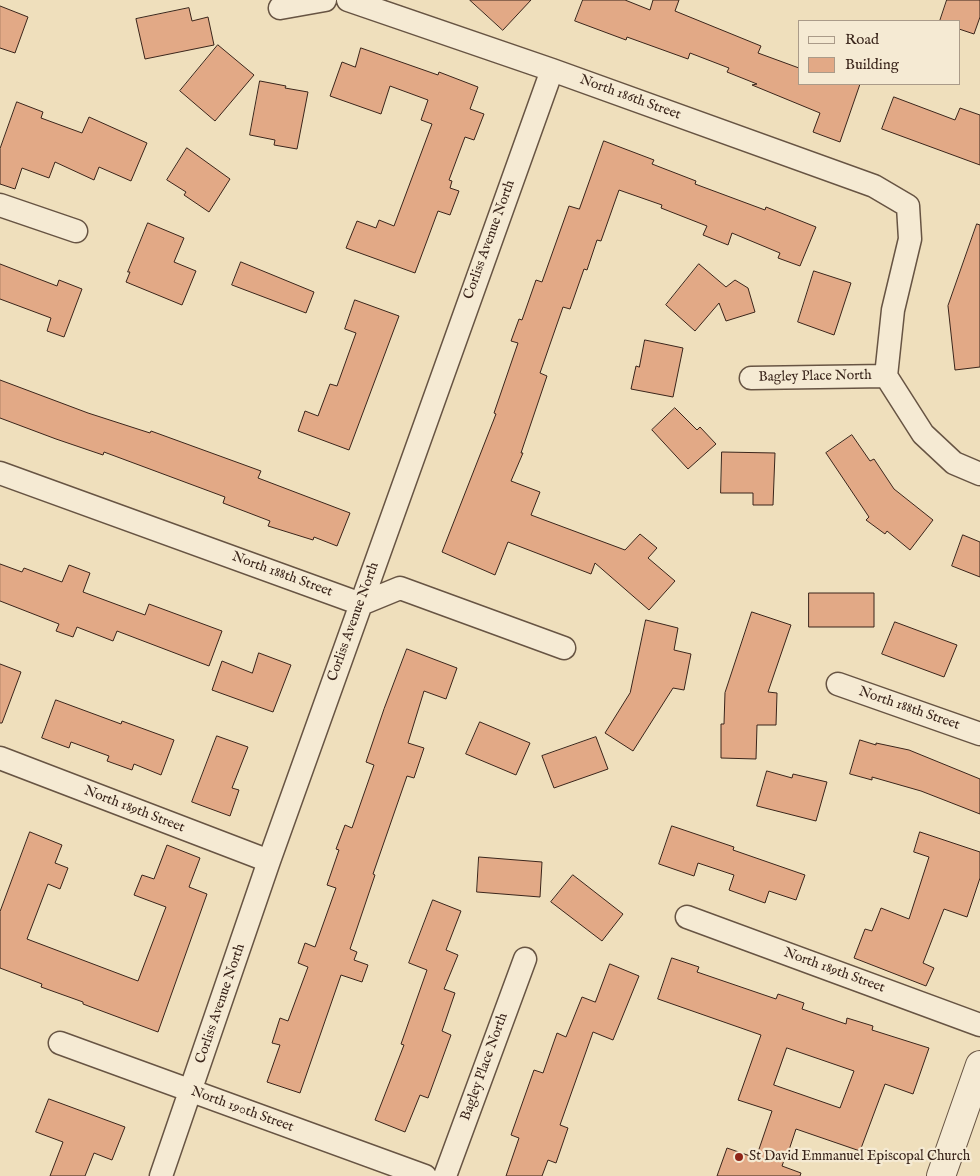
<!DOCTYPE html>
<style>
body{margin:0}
#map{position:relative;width:980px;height:1176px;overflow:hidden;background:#efdfbc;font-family:"IM FELL English",serif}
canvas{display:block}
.legend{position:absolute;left:798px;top:20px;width:162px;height:65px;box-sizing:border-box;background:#f5ead3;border:1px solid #aa9b89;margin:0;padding:6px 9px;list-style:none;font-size:15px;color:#3a251b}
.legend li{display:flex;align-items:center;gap:10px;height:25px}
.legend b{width:25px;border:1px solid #aa9b89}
</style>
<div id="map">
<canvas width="980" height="1176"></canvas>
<ul class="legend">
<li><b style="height:6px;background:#f5ead3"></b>Road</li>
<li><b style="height:14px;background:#e2a986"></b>Building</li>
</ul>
</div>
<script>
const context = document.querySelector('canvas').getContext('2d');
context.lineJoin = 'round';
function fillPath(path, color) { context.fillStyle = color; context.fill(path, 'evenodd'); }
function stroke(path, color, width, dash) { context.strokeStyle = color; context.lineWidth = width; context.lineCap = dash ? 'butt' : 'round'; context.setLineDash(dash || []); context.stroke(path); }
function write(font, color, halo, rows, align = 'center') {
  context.font = font + ' "IM FELL English",serif'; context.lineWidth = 4.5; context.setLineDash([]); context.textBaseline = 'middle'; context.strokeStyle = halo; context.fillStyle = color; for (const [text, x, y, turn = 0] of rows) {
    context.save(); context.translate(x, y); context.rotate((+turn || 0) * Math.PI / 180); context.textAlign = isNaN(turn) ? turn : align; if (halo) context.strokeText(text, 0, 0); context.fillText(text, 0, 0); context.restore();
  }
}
const building = new Path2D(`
 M470 0H531L503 30Z
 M583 0H625L650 10 653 0H679L675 11 761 46 758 53 799 68V84H860L840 142 813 132 820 113 752 85 757 84 727 72 729 68 690 53 688 59 627 37 626 40 575 21Z
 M947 0H980V17L974 34 959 29V21H940Z
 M0 6 28 17 15 53 0 48Z
 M189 8 192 21 208 17 214 45 145 59 136 19Z
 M218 45 254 75 215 121 180 91Z
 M361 48 438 75 439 72 478 87 470 109 484 114 474 140 465 137 449 180 452 181 450 188 459 191 450 215 438 211 415 273 346 248 357 221 376 228 379 220 394 226 432 124 421 120 428 100 390 86 381 114 330 96 342 62 355 67Z
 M260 81 286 86 285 88 308 92 297 149 274 145 275 140 250 135Z
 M894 97 955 120 960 108 980 115V165L882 129Z
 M17 102 43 112 41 118 82 133 89 117 147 143 131 181 99 167 94 180 55 162 49 178 22 168 15 189 0 184V149Z
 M604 141 654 160 652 164 696 181 695 184 765 210 766 207 816 227 800 266 778 258 780 253 732 233 728 245 703 235 707 226 661 208 662 205 619 190 601 241 597 240 587 270 584 269 570 309 563 307 540 373 547 376 521 453H523L511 481 540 492 531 515 625 550 640 534 657 548 648 558 675 581 649 610 595 563 591 574 508 542 495 575 442 552 496 414 494 413 518 343 511 341 519 319 522 320 536 280 542 282 569 206 579 209Z
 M187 148 230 179 209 212 184 195 186 192 167 180Z
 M148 223 184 238 174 262 196 271 182 305 126 282 130 272H128Z
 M977 224 980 225V367L955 370 948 306Z
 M241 262 314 292 306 313 232 285Z
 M0 264 57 286 59 280 82 289 64 337 47 331 51 318 0 299Z
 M699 264 726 287 735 280 748 288 755 312 726 321 719 303 695 331 666 305Z
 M814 271 851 283 834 335 798 322Z
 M355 300 399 316 349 450 298 431 305 411 318 416 330 384 337 386 356 333 345 329Z
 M645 340 683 348 673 397 631 389 636 366 639 367Z
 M0 380 88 413 150 433 151 431 261 471 258 478 350 513 337 546 314 537 313 540 268 526 270 521 223 503 225 497 104 452 103 455 56 439 0 418Z
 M675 408 697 430 700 427 716 444 688 469 652 430Z
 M852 435 870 461 874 459 894 489 933 520 910 550 887 531 885 534 866 520 869 517 826 453Z
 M722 452 775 453 773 505H753V493H721Z
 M963 535 980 542V577L952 566Z
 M0 564 22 572 24 568 62 582 69 565 90 573 83 592 145 615 149 604 222 631 209 666 117 631 113 641 77 627 73 637 56 631 59 624 0 601Z
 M809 593H874V627H809Z
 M752 612 791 625 768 692 777 693 776 725H757L756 759 721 758V724H724L725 693Z
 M646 620 678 628 674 650 691 654 684 690 673 688 633 751 605 733 630 693Z
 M895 622 957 645 944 677 882 654Z
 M407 649 457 668 446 699 424 691 408 743 424 748 414 778 407 776 373 874 375 875 350 949 357 952 354 960 368 965 362 982 341 975 300 1093 267 1082 280 1045 272 1043 280 1018 288 1021 308 967 298 963 305 943 315 947 336 888 327 885 339 850 336 849 345 825 352 828 374 765 366 762 384 709Z
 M259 653 291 665 273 712 212 690 222 661 252 673Z
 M0 664 21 672 2 723H0Z
 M56 700 121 724 122 721 174 740 161 775 134 764 132 770 107 761 109 756 71 742 69 748 42 738Z
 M480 722 530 743 516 775 466 754Z
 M217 736 248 747 232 788 239 790 230 816 192 802Z
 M596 737 608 769 554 788 542 756Z
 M860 740 876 745V743L909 750 980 779V814L921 791 872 777V780L850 774Z
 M767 771 792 778 793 774 827 782 816 821 757 806Z
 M672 826 734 847 733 850 805 875 796 900 769 891 765 903 729 890 734 875 698 863 694 876 659 864Z
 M30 832 62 845 55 863 68 868 60 889 48 884 27 939 138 981 166 907 134 895 142 875 154 879 167 845 200 858 189 887 207 894 158 1032 83 1004V1002L41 987 42 984 0 968V912Z
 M920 832 980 852V878L967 917 944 909 923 963 934 968 926 986 854 958 865 929 872 931 881 908 909 919 929 857 914 852Z
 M479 857 542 862 540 897 477 892Z
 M573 875 623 914 602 941 551 902Z
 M433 900 461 911 446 950 458 955 444 989 455 993 442 1031 451 1035 428 1098 420 1095 405 1132 375 1120 404 1045 401 1044 427 970 409 963Z
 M672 958 699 967 697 972 776 999 778 994 804 1003 802 1009 846 1024 847 1018 873 1026 872 1030 929 1048 913 1094 885 1084 860 1151 796 1129 787 1156 786 1155 782 1166 801 1173 800 1176H717L727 1148 756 1158 772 1111 738 1100 761 1035 658 999ZM787 1048 854 1071 840 1108 774 1085Z
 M610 964 639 976 613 1040 593 1032 560 1125 568 1128 556 1163 548 1160 542 1176H506L519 1138 511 1135 534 1070 543 1073 557 1033 566 1037 582 997 595 1002Z
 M49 1099 125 1127 112 1160 94 1153 85 1176H50L63 1142 36 1132Z`);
fillPath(building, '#e2a986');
stroke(building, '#3a251b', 1);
const minor = new Path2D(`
 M348 0 552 70 874 186 908 206 910 239 893 310 886 376
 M280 8 325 0
 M0 205 76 231
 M886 376 923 434 954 463 980 474
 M751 378 886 376
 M0 473 361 604 400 588 564 648
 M838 684 980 734
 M0 758 269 861
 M687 917 980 1025
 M60 1043 425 1176
 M161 1176 269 861 552 70
 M445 1176 525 959`);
const tertiary = new Path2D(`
 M941 1176 980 1065`);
stroke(minor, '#675443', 25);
stroke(tertiary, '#675443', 30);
stroke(minor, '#f5ead3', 22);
stroke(tertiary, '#f5ead3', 28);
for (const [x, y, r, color] of [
 [739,1157,5,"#8f2418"]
]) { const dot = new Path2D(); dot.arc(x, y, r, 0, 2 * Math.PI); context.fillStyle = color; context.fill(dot); stroke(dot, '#f5ead3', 2); }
write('14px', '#3a251b', '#f5ead3', [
 ["North 186th Street",630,98,20],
 ["Corliss Avenue North",490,240,-70],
 ["Bagley Place North",815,377,-1],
 ["North 188th Street",282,575,20],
 ["Corliss Avenue North",354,622,-70],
 ["North 188th Street",909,709,19],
 ["North 189th Street",134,810,21],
 ["North 189th Street",834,971,20],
 ["Corliss Avenue North",221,1004,-71],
 ["Bagley Place North",485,1067,-70],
 ["North 190th Street",242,1110,20]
]);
write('14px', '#3a251b', '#f5ead3', [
 ["St David Emmanuel Episcopal Church",749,1157]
], 'left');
</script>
